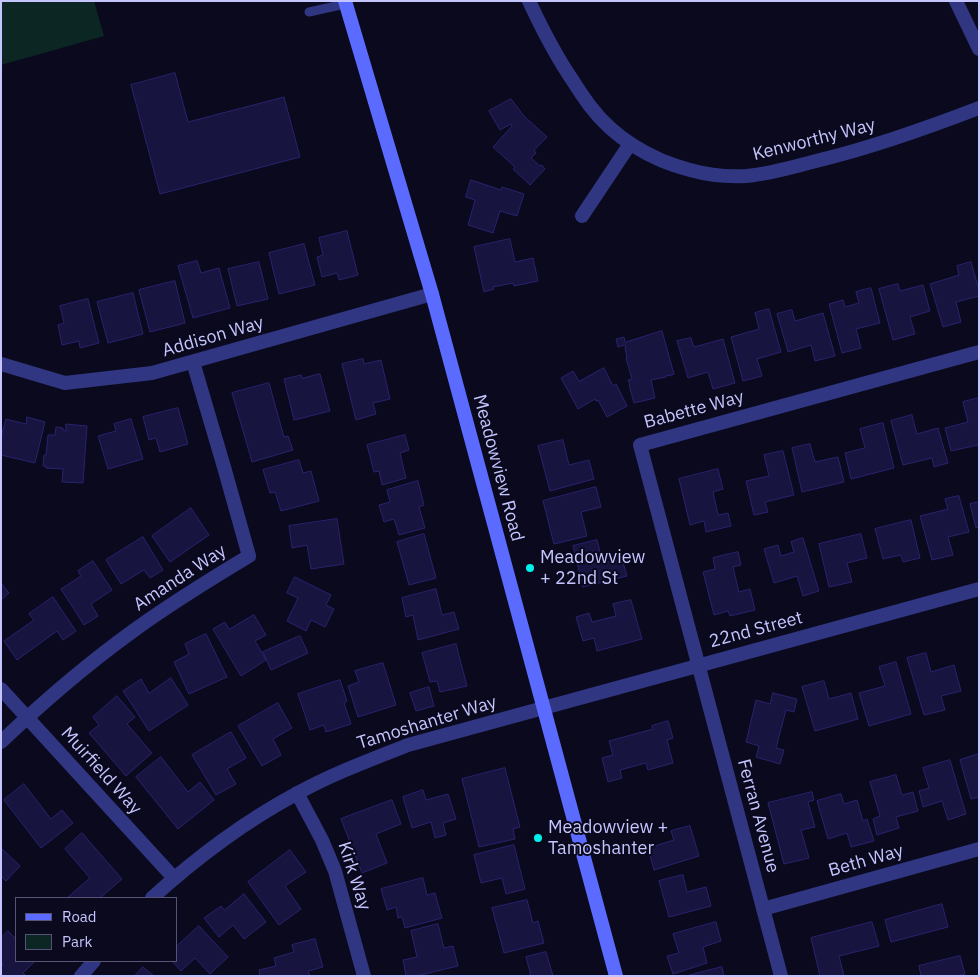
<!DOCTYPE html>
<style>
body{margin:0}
#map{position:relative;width:980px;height:977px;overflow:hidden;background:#0a091d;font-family:"IBM Plex Sans",sans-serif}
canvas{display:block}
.frame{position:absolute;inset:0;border:2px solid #c5c5ff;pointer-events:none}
.legend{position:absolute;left:15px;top:897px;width:162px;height:65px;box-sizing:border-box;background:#0a091d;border:1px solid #555477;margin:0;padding:6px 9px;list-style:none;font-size:15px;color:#c5c5ff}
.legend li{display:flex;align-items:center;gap:10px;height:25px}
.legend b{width:25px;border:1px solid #555477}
</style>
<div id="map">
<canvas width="980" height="977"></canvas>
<div class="frame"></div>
<ul class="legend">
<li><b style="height:6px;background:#5c6bff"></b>Road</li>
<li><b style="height:14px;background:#0c2723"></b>Park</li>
</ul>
</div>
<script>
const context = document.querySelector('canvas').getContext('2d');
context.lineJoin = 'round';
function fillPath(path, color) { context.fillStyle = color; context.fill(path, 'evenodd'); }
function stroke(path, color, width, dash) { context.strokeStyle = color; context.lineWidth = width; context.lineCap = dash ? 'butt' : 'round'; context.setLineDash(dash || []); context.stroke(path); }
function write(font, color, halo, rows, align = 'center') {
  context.font = font + ' "IBM Plex Sans",sans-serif'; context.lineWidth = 4; context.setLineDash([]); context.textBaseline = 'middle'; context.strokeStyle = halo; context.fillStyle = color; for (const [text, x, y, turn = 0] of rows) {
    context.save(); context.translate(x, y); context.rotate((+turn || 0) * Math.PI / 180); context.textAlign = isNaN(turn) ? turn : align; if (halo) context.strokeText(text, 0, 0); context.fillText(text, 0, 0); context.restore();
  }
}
fillPath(new Path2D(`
 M1 1H94L104 36 1 65Z`), '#0c2723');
const building = new Path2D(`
 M175 73 188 122 284 97 300 157 160 194 131 85Z
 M511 99 524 116 547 137 534 150 536 153 531 158 540 166 542 165 545 169 530 185 513 169 515 167 493 147 512 126 511 124 500 130 489 111Z
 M471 180 501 190 502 187 524 194 517 216 500 211 493 233 468 225 475 200 466 197Z
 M347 231 358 275 339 280 337 273 322 277 317 257 323 255 319 238Z
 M510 239 515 262 533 258 538 281 514 286 513 283 493 287 494 289 484 292 474 247Z
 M304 244 315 285 279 294 269 253Z
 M197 261 201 273 219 268 230 308 193 318 178 266Z
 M259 262 268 299 237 306 228 269Z
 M971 262 979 290V296L956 302 961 322 943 327 930 284 959 275 957 266Z
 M175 281 185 323 150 332 139 290Z
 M898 284 900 291 923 285 930 311 910 317 915 334 893 340 879 289Z
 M871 288 880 323 856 329 861 348 842 353 829 304 843 300 845 307 859 303 856 292Z
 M133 293 143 334 108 343 97 302Z
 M88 299 99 343 80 348 79 341 62 345 58 325 64 323 60 306Z
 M769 309 781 352 757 359 762 376 743 381 731 337 759 329 755 313Z
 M792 310 795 321 823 313 835 356 815 361 811 345 788 352 777 314Z
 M662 331 674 374 669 376V375L666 376V377L651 380 655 398 634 403 629 385 630 384 628 380 632 379 626 358H627L625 348H626L625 345 618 347 616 339 624 337 625 342Z
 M691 338 694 347 723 339 735 383 713 389 708 372 688 378 677 341Z
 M363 359 364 364 381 360 390 399 373 403 376 414 356 420 342 364Z
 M604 368 613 386 616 384 627 406 607 417 598 400 596 401 595 399 578 409 561 378 573 371 579 381Z
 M320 374 330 411 294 420 284 379 301 375 302 378Z
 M269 383 284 437 288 436 293 450 252 462 232 393Z
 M979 398V449L978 445 951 451 945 428 968 422 963 402Z
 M178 408 188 444 160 452 156 438 149 440 143 417Z
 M912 415 917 434 938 428 948 463 934 467 932 458 903 465 891 421Z
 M27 417 45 422 35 463 1 455V437L6 419 26 424Z
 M131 419 143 459 108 469 98 436 116 431 114 424Z
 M883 423 894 468 851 479 845 453 865 448 860 429Z
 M66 424 87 426 83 483 62 482 63 469 46 468V466H43L44 455H46L48 435H55L56 427 63 428V430L66 431Z
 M405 435 409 450 400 453 406 478 382 485 379 471 374 472 367 445Z
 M563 440 569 465 589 460 594 479 550 491 538 446Z
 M810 444 815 462 838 457 844 482 802 492 792 448Z
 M783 451 794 495 765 502 768 512 754 515 746 481 769 476 764 455Z
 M299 460 303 473 311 471 319 501 281 511 275 492 270 493 263 470Z
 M718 469 723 489 713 492 718 515 728 513 731 526 706 532 704 521 690 525 679 479Z
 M418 481 424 505 419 507 425 528 399 535 394 519 384 522 379 505 390 502 387 490Z
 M596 487 601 507 581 512 587 536 554 544 543 501Z
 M959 496 969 532 948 537 953 555 932 560 920 516 948 509 945 499Z
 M979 502V527L976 528 970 504Z
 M191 508 209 535 170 562 152 536Z
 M337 519 344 564 311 569 307 545 292 548 289 526Z
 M911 520 920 558 903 562 901 555 883 559 875 529Z
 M424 534 436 578 409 585 397 542Z
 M861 534 867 558 847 563 852 582 829 587 819 544Z
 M143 537 163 570 150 578 144 570 121 584 106 560Z
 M803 538 819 591 803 596 797 576 774 583 764 549 778 545 781 556 794 552 791 542Z
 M597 540 603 563 622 559 627 576 583 587 573 546Z
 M738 552 741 565 733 567 739 592 750 589 755 610 730 616 728 611 714 615 703 572 715 569 713 558Z
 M93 561 112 590 91 604 98 616 84 625 61 589 81 576 78 571Z
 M295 577 331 595 326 605 334 609 325 627 311 620 306 631 287 621 298 598 287 593Z
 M1 583 9 593 1 600Z
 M436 589 442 615 454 612 459 629 418 640 413 615 406 617 402 598Z
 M53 597 76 631 63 640 57 631 17 660 4 641 34 620 29 614Z
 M631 600 642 639 597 651 594 638 583 641 576 617 589 613 592 622 616 616 613 604Z
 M254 615 266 635 255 641 266 660 241 676 213 629 225 622 229 629Z
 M206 634 227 677 189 694 174 662 189 654 185 644Z
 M300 636 308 653 271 670 263 652Z
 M456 644 467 686 440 692 437 681 430 682 422 653Z
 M926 653 931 672 954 665 961 691 941 696 945 710 924 715 907 658Z
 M896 662 911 714 869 726 859 693 885 686 879 667Z
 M383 663 396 705 358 717 348 686 359 682 355 671Z
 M171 678 188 705 149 731 123 691 141 679 149 693Z
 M340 680 347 701 344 703 351 724 326 732 324 725 310 730 298 694Z
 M824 681 829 699 851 693 858 719 815 731 802 687Z
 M429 687 434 706 416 711 410 693Z
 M773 693 797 699 794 712 786 710 776 748 784 750 780 764 756 757 759 746 746 742 756 700 770 704Z
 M117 696 135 717 127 724 152 753 126 776 89 733 99 725 93 717Z
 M278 703 292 728 273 739 281 755 262 766 238 726Z
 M668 721 673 738 667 740 673 763 648 770 646 763 620 770 622 778 608 782 602 758 613 755 609 741 653 729 652 726Z
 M231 732 246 758 227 769 236 784 216 795 192 755Z
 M979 754V797L971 799 960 760Z
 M161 757 188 792 200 782 214 800 178 829 136 777Z
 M950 760 966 814 948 820 942 801 923 807 919 791 929 788 923 768Z
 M505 768 520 827 513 829 515 839 479 847 462 779Z
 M896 775 902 795 913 792 918 811 896 817 899 828 877 835 873 819 880 816 870 782Z
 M24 784 51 819 62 810 73 823 41 848 4 800Z
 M423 790 426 800 448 794 456 819 443 823 446 835 435 838 431 822 412 828 403 797Z
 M812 792 814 800 808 802 815 827 801 830 809 858 784 864 768 803Z
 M841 794 844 804 857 800 863 821 867 819 874 841 851 847 847 833 828 839 817 801Z
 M392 800 401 824 376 834 387 863 362 873 341 819Z
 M690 826 699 856 654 870 648 848 674 840 671 831Z
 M82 833 122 879 100 898H67L90 878 65 849Z
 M514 845 525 889 506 894 502 878 481 883 474 855Z
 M1 848 20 866 6 881 1 876Z
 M290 850 306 872 285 886 301 909 279 925 248 882Z
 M683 875 687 892 706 887 711 906 669 917 659 881Z
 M423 878 427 895 435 893 442 918 405 928 402 917 398 918 396 907 387 910 381 889Z
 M244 894 266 922 244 939 233 925 219 937 204 918 221 906 224 910Z
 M527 900 533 923 538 921 544 943 504 953 492 908Z
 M942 904 948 927 891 942 885 920Z
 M716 922 721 941 703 947 707 963 673 974 667 956 679 953 673 934Z
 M872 922 879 946 839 956 844 976H820L811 938Z
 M438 924 444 948 453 946 458 966 416 976H406L403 960 417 957 411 931Z
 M199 926 228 957 210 974 195 958 181 971 172 961H176V947Z
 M8 931 16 939V961H35L23 973 26 976H1V966L3 965 1 963V938Z
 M315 939 323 967 308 971 310 976H260L259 970 276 966 274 958 294 952 292 945Z
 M546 952 553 976H531L526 957Z
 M960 956 965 974 957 976H921L919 966Z
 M143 967 154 976H135Z
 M722 967 724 976H686Z`);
fillPath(building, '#171440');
stroke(building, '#29236e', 1);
stroke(new Path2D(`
 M309 12 345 4`), '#303681', 9);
stroke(new Path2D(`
 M529 1C542 29 556 56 573 81 578 89 584 98 590 106 614 138 651 160 690 170 708 175 728 177 746 176 771 174 796 166 820 160 874 147 927 128 979 108
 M956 1 979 49
 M582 216 630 144
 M1 364 65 383 152 373 432 294
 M1 689 174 878
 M1 742C43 702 86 665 133 631 170 604 209 580 249 556L224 467 193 362
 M297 793 322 840 335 871 364 976
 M152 898C196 858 244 822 296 794 332 774 370 760 408 745L979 589
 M763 909 979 849
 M81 976 94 961
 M781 976 640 445 979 352`), '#303681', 14);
stroke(new Path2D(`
 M345 1 432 294 616 976`), '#5c6bff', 14);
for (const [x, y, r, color] of [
 [530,568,5,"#00f0ec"],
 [538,838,5,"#00f0ec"]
]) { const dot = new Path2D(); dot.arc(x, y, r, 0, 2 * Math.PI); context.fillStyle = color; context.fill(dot); stroke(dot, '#0a091d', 2); }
write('18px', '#c5c5ff', '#0a091d', [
 ["Kenworthy Way",814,140,-14],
 ["Addison Way",213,337,-16],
 ["Babette Way",694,410,-15],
 ["Meadowview Road",498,468,75],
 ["Amanda Way",180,578,-33],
 ["22nd Street",756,630,-15],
 ["Tamoshanter Way",427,723,-17],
 ["Muirfield Way",101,771,48],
 ["Ferran Avenue",758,816,75],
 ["Beth Way",866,861,-16],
 ["Kirk Way",354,876,72]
]);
write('18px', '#c5c5ff', '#0a091d', [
 ["Meadowview",540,558],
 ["+ 22nd St",540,579],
 ["Meadowview +",548,828],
 ["Tamoshanter",548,849]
], 'left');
</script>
